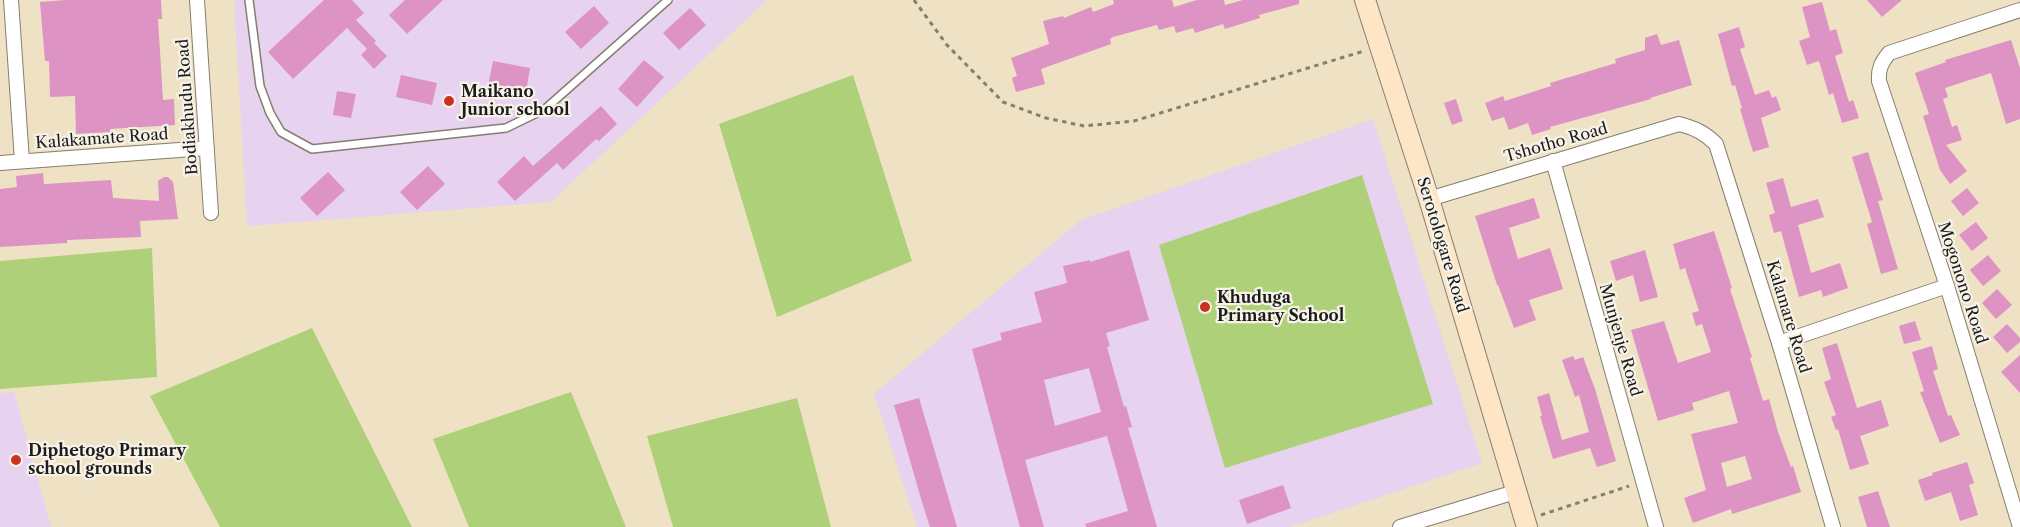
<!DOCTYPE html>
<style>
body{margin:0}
canvas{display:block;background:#efe1c3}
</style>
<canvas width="2020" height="527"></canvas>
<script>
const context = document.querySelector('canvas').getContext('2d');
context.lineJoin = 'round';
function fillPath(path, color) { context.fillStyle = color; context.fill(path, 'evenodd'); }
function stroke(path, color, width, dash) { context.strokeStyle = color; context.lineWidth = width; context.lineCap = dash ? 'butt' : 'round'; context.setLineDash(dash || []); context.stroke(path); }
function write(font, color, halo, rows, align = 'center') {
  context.font = font + ' "Libre Caslon Text",serif'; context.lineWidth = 4.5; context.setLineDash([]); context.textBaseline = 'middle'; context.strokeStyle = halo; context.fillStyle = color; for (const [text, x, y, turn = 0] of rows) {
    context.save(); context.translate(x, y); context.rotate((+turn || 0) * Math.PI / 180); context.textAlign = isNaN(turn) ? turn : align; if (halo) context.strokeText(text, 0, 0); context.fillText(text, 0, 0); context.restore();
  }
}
fillPath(new Path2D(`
 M234 0H767L551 202 247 226Z
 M1373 119 1482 463 1290 527H917L874 394 1081 220Z
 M14 392 51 527H0V393Z`), '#e7d2ef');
fillPath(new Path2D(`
 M853 75 912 261 777 317 719 124Z
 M1362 175 1433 404 1225 468 1159 245Z
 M152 248 157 377 0 389V261Z
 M312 328 412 527H220L150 396Z
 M571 392 626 527H469L433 439Z
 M797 398 831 527H673L647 436Z`), '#aed079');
fillPath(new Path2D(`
 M65 0H161L162 19H158L163 100 174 99 175 125 110 129V132L76 134 75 96 50 97 49 61H45L42 26 40 2Z
 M324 0H352L364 13 356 20 376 41 374 43 387 56 374 69 361 55 367 49 347 28 293 79 268 52Z
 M405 0H443L407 34 389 15Z
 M1113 0H1172L1174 7 1197 0H1224L1225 5 1243 0H1299V4L1259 15 1260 18 1225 29 1223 24 1195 33 1193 28 1176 33 1174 26 1159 30 1157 25 1113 37 1110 39 1111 44 1041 69 1045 84 1016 92 1012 78 1017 76 1011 58 1049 44 1043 21 1063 16 1064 18 1091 7 1093 12 1114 4Z
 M1867 0H1902L1882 17Z
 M1822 2 1830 31 1836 29 1843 53 1835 56 1849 102 1853 100 1859 118 1842 123 1833 93 1829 95 1819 61 1807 65 1799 41 1810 37 1802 7Z
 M594 6 609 23 581 49 565 32Z
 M690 8 706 25 679 50 663 33Z
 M1739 27 1745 47 1740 49 1755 95 1769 90 1772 98 1776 96 1781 110 1761 118 1769 147 1753 152 1740 109 1742 108 1735 85 1732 86 1718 34Z
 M1657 34 1661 45 1679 40 1692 85 1650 98 1651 99 1550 127 1551 129 1532 135 1528 123 1509 130 1504 117 1492 121 1485 103 1503 96 1505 101 1551 86 1550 83 1616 63 1615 59 1645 50V38Z
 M2011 40 2020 68V119L2006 124 1991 73 1945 88 1948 97 1943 99 1952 127 1957 125 1962 140 1946 145 1967 171 1950 184 1940 170 1923 116 1929 114 1915 73 1946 62 1945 60Z
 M644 60 664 77 637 107 618 89Z
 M493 61 530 68 526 92 488 86Z
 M401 75 437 83 432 105 396 97Z
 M337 91 356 94 351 118 333 115Z
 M1456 99 1463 121 1452 125 1444 103Z
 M601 106 617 124 599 141 596 139 563 170 557 163 515 201 497 182 524 156 533 166Z
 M1868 152 1883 200 1878 201 1898 269 1881 274 1867 224 1872 222 1852 157Z
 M428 166 445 184 417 210 400 192Z
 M328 172 345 190 317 216 300 198Z
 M43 173 44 184 111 180 113 198 159 201 158 181 164 177H168L173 182 178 219 140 221 141 237 67 240V243L0 247V189L17 187 16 176Z
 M1783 178 1791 207 1818 199 1824 217 1798 225 1811 273 1840 263 1848 288 1823 297 1821 290 1799 297 1781 231 1774 233 1769 215 1775 213 1766 183Z
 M1967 188 1979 203 1963 216 1951 201Z
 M1534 198 1540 218 1509 228 1518 259 1550 248 1563 289 1529 300 1536 320 1514 328 1498 285H1497L1475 216Z
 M1976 222 1988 238 1972 251 1959 235Z
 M1714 231 1732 288 1730 289 1752 357 1750 358 1763 401 1769 399 1778 432 1791 467 1793 466 1801 492 1732 514 1731 509 1693 523 1684 498 1706 490 1691 434 1738 423 1729 391 1692 403 1694 410 1658 421 1631 330 1664 321 1678 363 1711 352 1702 324 1696 326 1692 313 1699 311 1685 268 1680 270 1673 244ZM1745 456 1752 479 1727 487 1721 463Z
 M1129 250 1149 320 1106 333 1110 346 1107 347 1124 407 1126 406 1132 427 1128 428 1157 527H1086L1085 524 1128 511 1107 436 1025 460 1044 527H1020L972 349 1002 340 1000 333 1042 322 1034 292 1067 283 1063 266 1090 260V262ZM1089 368 1101 412 1055 426 1044 380Z
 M1645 250 1658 297 1640 302 1633 275 1616 281 1610 261Z
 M1988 255 2001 271 1983 286 1970 270Z
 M1997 289 2012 305 1996 319 1982 303Z
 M1915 321 1921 340 1904 344 1899 326Z
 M2007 324 2020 338V342L2007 353 1993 337Z
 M1837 343 1857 408 1881 400 1889 426 1860 436 1869 464 1850 470 1838 429 1836 430 1831 417 1836 415 1824 382 1831 379 1822 348Z
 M1932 346 1938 369 1933 371 1948 416 1951 415 1960 435 1940 443 1920 392 1924 391 1912 352Z
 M2020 355V393L2001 372Z
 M1573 356 1575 360 1583 357 1595 389 1616 461 1597 467 1590 448 1553 459 1540 416H1542L1537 397 1549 393 1562 440 1589 432 1579 395 1575 397 1562 360Z
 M919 398 937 459 957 527H930L922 502 894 405Z
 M1967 462 1974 483 1969 485 1978 515 1960 521 1951 492 1925 501 1918 480 1933 475 1932 473Z
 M1283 485 1291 508 1247 524 1239 500Z
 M1878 491 1890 527H1867L1858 497Z`), '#dd93c4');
const lane = new Path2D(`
 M249 0 260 86 270 113 281 132 312 149 506 128 545 109 668 0`);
const street = new Path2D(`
 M11 0 22 161
 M197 0 211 213
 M1553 161 1656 527
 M0 163 207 148
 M1429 199 1679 124C1695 128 1705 133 1716 144L1779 343 1833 527
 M1779 343 1947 286
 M1400 527 1515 492
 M2020 527 1947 286 1879 81C1878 68 1882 62 1889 53L2020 10`);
const secondary = new Path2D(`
 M1365 0 1429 199 1527 527`);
stroke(lane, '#867e70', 10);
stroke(street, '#867e70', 16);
stroke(secondary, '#867e70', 22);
stroke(new Path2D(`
 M914 0 947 45 1003 102 1046 118 1084 126 1134 121 1364 51
 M1541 515 1629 486`), '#867e70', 3, [4.5, 4.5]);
stroke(lane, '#fff', 7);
stroke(street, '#fff', 14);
stroke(secondary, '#fde5c5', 20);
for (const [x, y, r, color] of [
 [449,101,6,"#c8321e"],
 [1205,307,6,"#c8321e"],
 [16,460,6,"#c8321e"]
]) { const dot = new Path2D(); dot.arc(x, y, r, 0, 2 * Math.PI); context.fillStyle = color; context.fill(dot); stroke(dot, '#f7f3e8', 2); }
write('bold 16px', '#1c1c1c', '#f7f3e8', [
 ["Maikano",461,92],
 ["Junior school",461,110],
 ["Khuduga",1217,298],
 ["Primary School",1217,316],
 ["Diphetogo Primary",28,451],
 ["school grounds",28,469]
], 'left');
write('16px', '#1c1c1c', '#f7f3e8', [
 ["Bodiakhudu Road",188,107,-94],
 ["Kalakamate Road",102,139,-4],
 ["Tshotho Road",1556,143,-16],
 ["Serotologare Road",1442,245,73],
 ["Mogonono Road",1962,283,72],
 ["Kalamare Road",1788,317,73],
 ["Munjenje Road",1620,340,74]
]);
</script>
